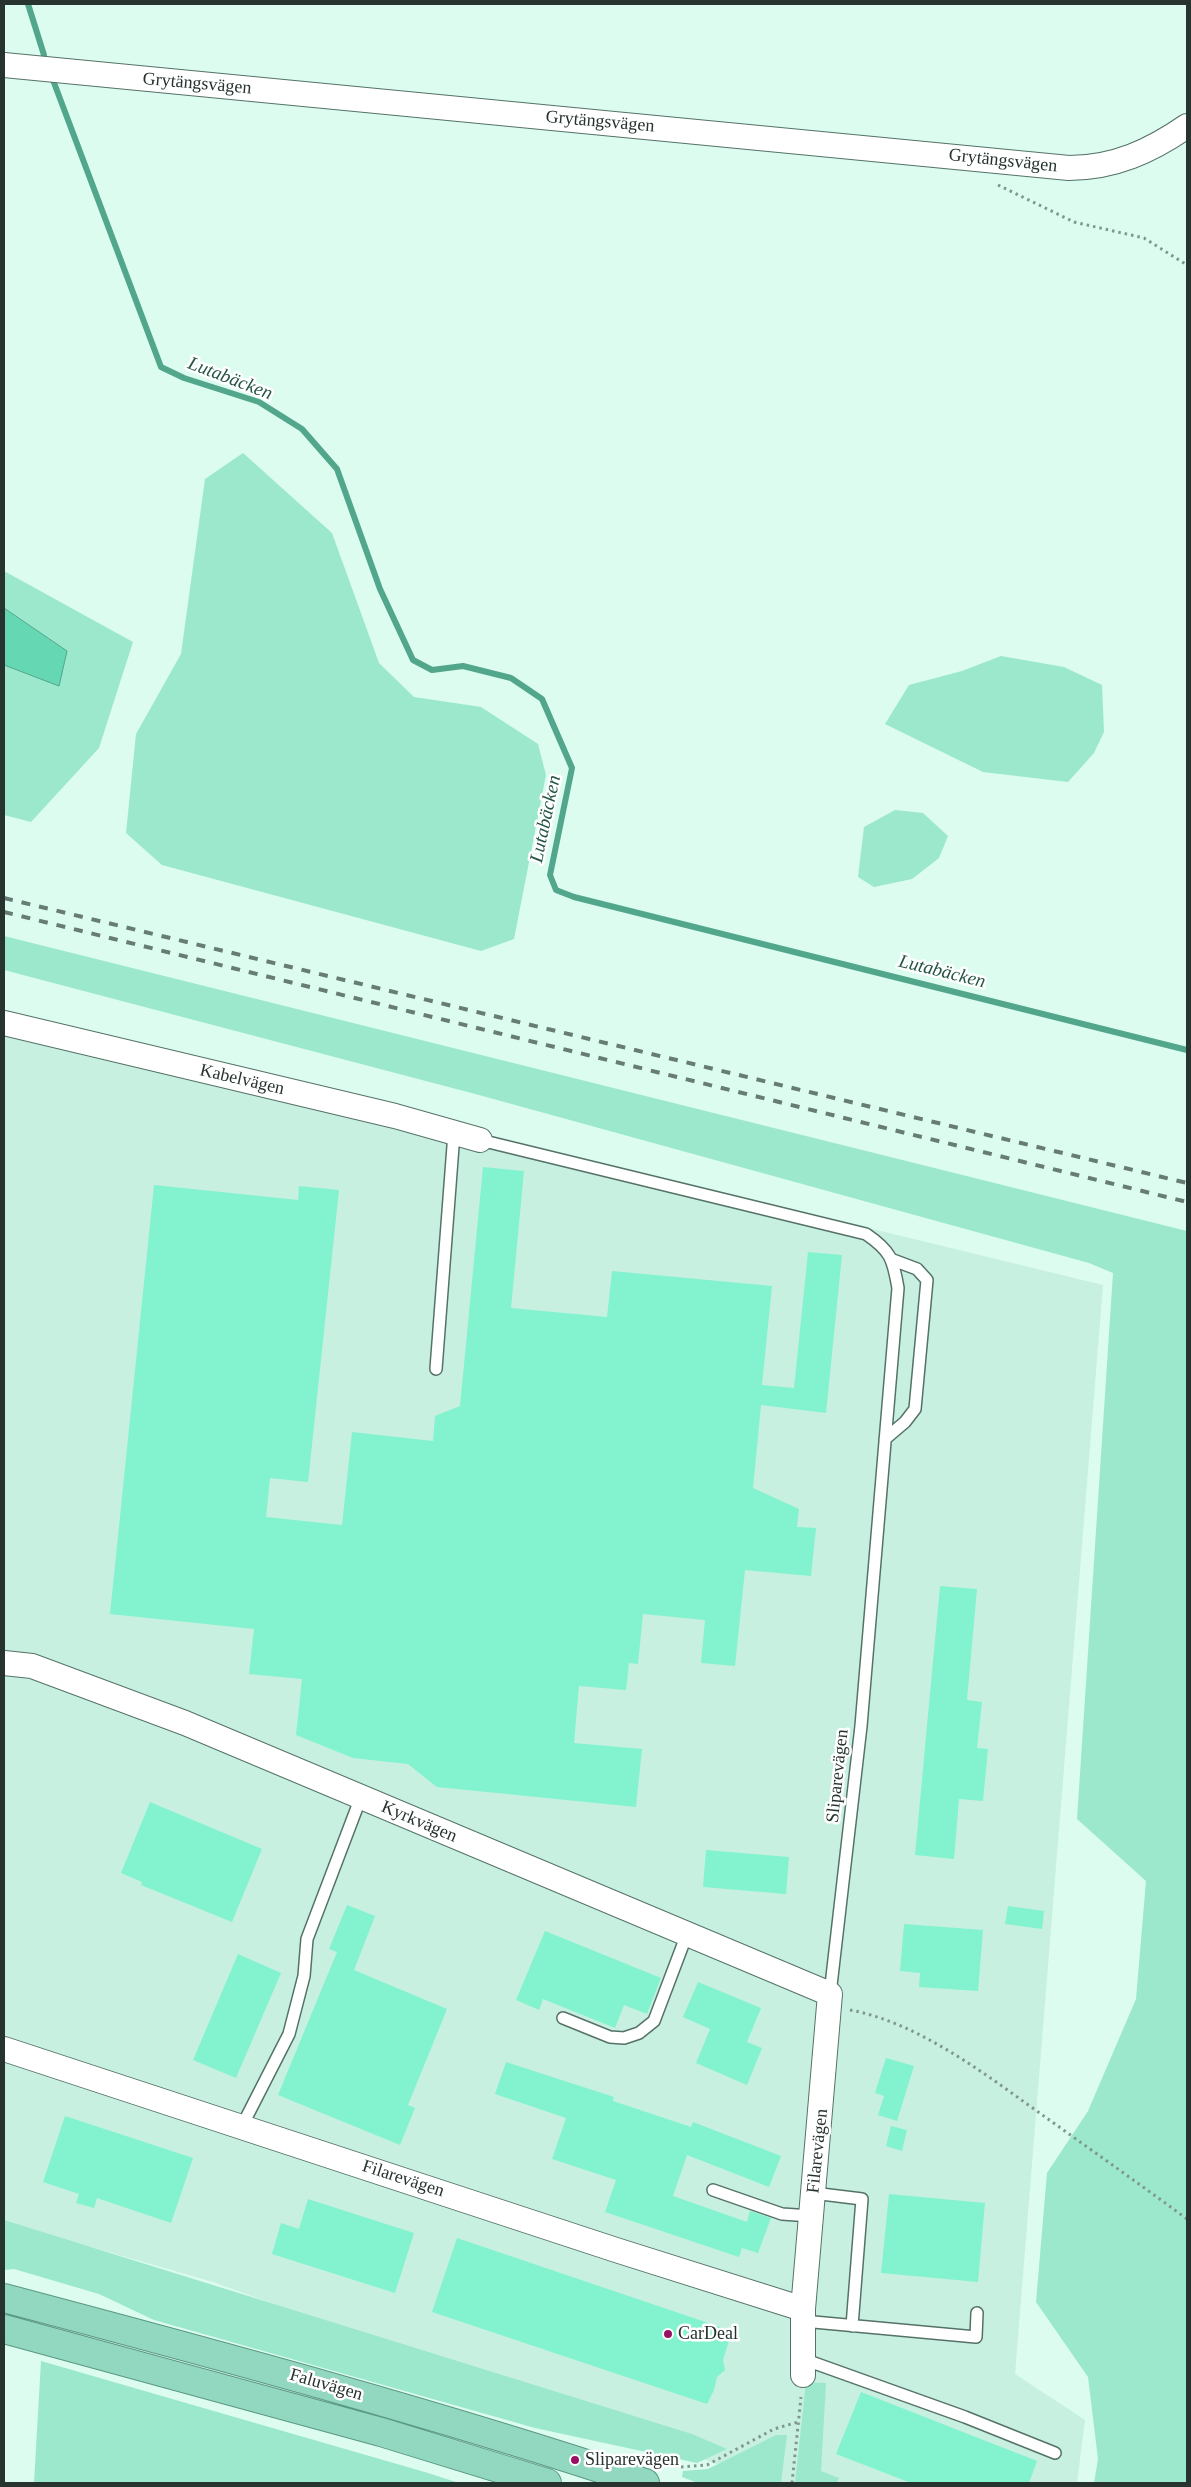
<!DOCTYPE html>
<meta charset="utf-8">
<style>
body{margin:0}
#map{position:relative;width:1191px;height:2487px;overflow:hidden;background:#dbfcef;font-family:Georgia,serif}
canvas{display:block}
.frame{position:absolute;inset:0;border:5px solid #26332e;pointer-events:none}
</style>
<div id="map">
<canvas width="1191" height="2487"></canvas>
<div class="frame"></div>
</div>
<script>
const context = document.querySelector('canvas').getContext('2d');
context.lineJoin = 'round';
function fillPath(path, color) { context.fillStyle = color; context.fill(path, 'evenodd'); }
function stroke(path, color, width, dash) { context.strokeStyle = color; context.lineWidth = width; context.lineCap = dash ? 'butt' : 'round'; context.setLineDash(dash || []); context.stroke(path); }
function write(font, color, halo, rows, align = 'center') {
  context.font = font + ' Georgia,serif'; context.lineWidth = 5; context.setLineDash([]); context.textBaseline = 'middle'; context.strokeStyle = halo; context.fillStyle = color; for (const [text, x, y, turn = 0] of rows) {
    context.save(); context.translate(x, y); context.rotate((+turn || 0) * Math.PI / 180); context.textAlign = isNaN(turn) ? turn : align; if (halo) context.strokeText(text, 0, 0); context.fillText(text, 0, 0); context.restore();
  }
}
fillPath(new Path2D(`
 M4 1018 1103 1285 1015 2374 1085 2420 1077 2483H769L213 2282 4 2222Z`), '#c7f0e0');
fillPath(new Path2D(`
 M243 453 332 533 379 663 414 697 481 707 538 744 546 775 514 939 481 951 162 865 126 833 136 734 181 654 205 479Z
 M4 571 133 642 99 748 31 822 4 815V665L58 685 67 651 4 608Z
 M1001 656 1064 667 1102 685 1104 732 1094 753 1068 782 983 772 885 724 909 685 962 671Z
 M895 810 923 813 948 836 939 858 912 879 874 887 858 877 864 827Z
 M4 936 1187 1231V2483H1094L1098 2459 1088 2377 1036 2302 1047 2173 1088 2111 1136 1999 1146 1881 1077 1819 1113 1273 1089 1263 479 1095 4 970Z
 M4 2220 692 2434 727 2449 697 2463 535 2428 154 2320 99 2294 14 2269 4 2270Z
 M41 2361 428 2473 459 2483H34Z
 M806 2382 826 2383 821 2471 839 2478 837 2483H795Z
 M776 2435H787L781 2483H698L682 2477 683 2471 708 2469Z`), '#9be8cd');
const water = new Path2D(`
 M4 608 67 651 59 686 4 665Z`);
fillPath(water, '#65d7b3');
stroke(water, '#52a68b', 1);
stroke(new Path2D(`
 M28 4 44 55
 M53 80 161 367 184 378 259 402 302 429 337 469 380 589 413 660 432 670 463 666 511 678 542 699 572 768 550 875 556 890 574 897 1187 1050`), '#52a68b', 6);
fillPath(new Path2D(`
 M483 1167 524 1171 511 1308 607 1317 612 1271 772 1286 762 1385 794 1388 808 1252 842 1255 826 1413 761 1405 753 1488 799 1509 797 1527 816 1528 811 1576 745 1570 735 1666 701 1663 705 1620 643 1614 638 1664 629 1663 626 1690 579 1686 574 1743 642 1749 636 1807 437 1787 408 1764 353 1758 296 1735 302 1679 249 1674 254 1629 110 1614 154 1185 298 1200 299 1186 339 1190 308 1482 270 1478 266 1517 342 1525 352 1432 433 1441 435 1416 460 1406Z
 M940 1586 977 1589 967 1700 982 1702 977 1748 988 1749 983 1801 959 1799 954 1859 915 1855Z
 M150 1802 262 1849 232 1922 141 1885 142 1882 121 1873Z
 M706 1850 789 1857 786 1894 703 1887Z
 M347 1905 375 1916 354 1970 447 2009 408 2105 415 2108 400 2145 278 2095 337 1952 329 1949Z
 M1008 1906 1044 1911 1042 1929 1005 1924Z
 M904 1924 983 1930 978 1991 919 1987 920 1973 900 1971Z
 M545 1931 661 1978 647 2014 624 2005 615 2028 543 1999 539 2010 516 2000Z
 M238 1954 281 1973 236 2078 193 2060Z
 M698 1982 761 2008 747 2042 762 2048 747 2085 696 2063 710 2029 683 2017Z
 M886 2058 914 2066 897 2121 878 2115 884 2096 875 2093Z
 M506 2062 614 2097 613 2101 691 2127 693 2122 781 2156 769 2187 687 2155 673 2196 747 2222 750 2211 771 2218 758 2253 742 2248 739 2257 605 2212 616 2180 552 2159 566 2118 495 2094Z
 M65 2116 193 2158 171 2223 97 2198 94 2208 76 2203 79 2194 43 2182Z
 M891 2126 907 2130 902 2151 886 2146Z
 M889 2194 985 2203 978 2282 881 2273Z
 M308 2199 414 2233 395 2293 272 2254 281 2223 299 2229Z
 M457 2238 732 2331 723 2360 725 2370 717 2377 714 2390 707 2404 432 2312Z
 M861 2392 1037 2461 1029 2483H911L836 2454Z`), '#82f3ce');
const service = new Path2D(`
 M480 1140 866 1234C891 1251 893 1259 898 1288L861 1726 830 1994
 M436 1369 454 1133
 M885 1439 905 1422 915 1409 927 1280 917 1269 893 1260
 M563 2018 610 2037 624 2038 639 2033 654 2021 687 1934
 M242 2126 289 2034 304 1976 307 1939 361 1797
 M713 2190 782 2214 811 2216
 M813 2193 862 2199 852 2326
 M803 2321 976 2337 977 2313
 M803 2359 965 2417 1055 2453`);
const minor = new Path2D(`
 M4 65 1069 168C1114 168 1151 151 1187 126
 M4 1023 395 1116 480 1140
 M4 1663 32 1666 185 1723 830 1994 803 2309V2375
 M4 2049 616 2250 803 2309`);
const trunk = new Path2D(`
 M4 2298C219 2355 434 2413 645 2483
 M4 2329 381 2432 547 2483`);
stroke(service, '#557268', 14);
stroke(minor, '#557268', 26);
stroke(trunk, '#5b9883', 30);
stroke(new Path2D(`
 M998 185 1074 222 1144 238 1187 265
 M850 2010C921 2023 990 2078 1048 2119 1094 2152 1141 2185 1187 2219
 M656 2460 680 2467 707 2465 774 2429 798 2422
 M792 2483 801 2397`), '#80978e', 3, [2.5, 4]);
stroke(service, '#fff', 11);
stroke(minor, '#fff', 24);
stroke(trunk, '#92d8c0', 28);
stroke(new Path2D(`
 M4 898 1187 1183
 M4 912 1187 1202`), '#677c74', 4, [9, 9]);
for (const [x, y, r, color] of [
 [668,2334,5,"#991164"],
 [575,2460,5,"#991164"]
]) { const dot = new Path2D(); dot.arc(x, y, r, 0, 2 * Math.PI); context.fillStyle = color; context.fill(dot); stroke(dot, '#fff', 2); }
write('18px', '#26332e', '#fff', [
 ["Grytängsvägen",197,84,5],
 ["Grytängsvägen",600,122,5],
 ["Grytängsvägen",1003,161,6],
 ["Kabelvägen",242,1080,13],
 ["Sliparevägen",838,1776,-84],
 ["Kyrkvägen",419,1822,23],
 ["Filarevägen",818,2151,-84],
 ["Filarevägen",403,2179,18],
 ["Faluvägen",326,2385,16]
]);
write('18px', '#26332e', '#fff', [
 ["CarDeal",678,2334],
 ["Sliparevägen",585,2460]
], 'left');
write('italic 19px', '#255546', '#fff', [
 ["Lutabäcken",230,379,21],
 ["Lutabäcken",546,819,-78],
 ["Lutabäcken",942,972,14]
]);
</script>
